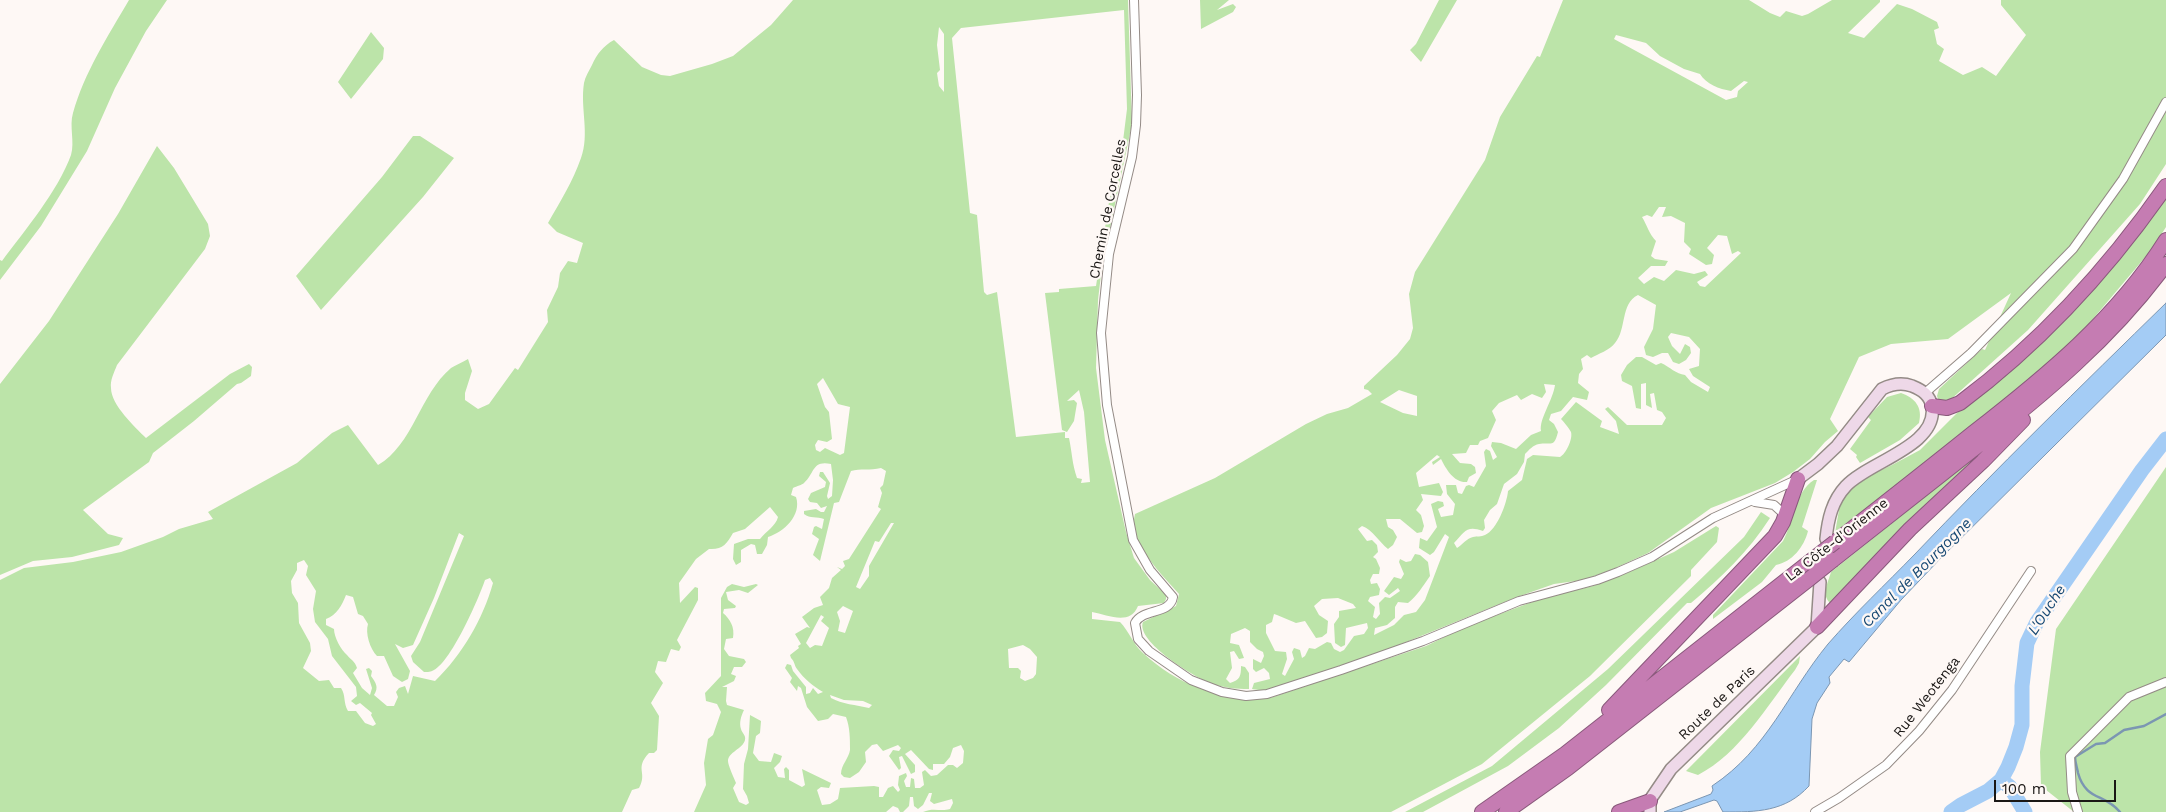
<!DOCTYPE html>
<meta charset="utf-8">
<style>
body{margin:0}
#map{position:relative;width:2166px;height:812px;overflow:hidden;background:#fef8f5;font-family:"Work Sans",sans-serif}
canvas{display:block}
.scale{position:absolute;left:1994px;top:780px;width:122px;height:22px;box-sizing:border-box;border:2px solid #1a1715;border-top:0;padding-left:6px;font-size:15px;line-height:18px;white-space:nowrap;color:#1a1715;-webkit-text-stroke:4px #fef8f5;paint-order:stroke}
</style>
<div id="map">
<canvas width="2166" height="812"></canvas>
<div class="scale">100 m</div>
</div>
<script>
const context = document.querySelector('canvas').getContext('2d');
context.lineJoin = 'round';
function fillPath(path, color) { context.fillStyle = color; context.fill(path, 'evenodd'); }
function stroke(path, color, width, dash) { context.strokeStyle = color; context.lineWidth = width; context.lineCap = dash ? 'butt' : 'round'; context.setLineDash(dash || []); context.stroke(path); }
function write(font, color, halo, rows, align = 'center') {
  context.font = font + ' "Work Sans",sans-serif'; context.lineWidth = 4.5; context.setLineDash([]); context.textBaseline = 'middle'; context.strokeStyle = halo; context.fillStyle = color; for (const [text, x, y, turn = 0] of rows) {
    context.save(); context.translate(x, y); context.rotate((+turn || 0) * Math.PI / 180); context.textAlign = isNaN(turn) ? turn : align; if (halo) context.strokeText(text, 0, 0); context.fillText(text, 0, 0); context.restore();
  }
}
fillPath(new Path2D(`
 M129 0H167L146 31 115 88 87 151 41 226 0 280V260L2 261C25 230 58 191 71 155 75 142 69 126 73 113 84 73 108 36 129 0Z
 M793 0H1128L1132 124 1102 266 1098 300 1096 368 1105 440 1126 532 1134 558 1150 580 1166 595V599L1164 603 1138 606C1130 626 1108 615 1092 612V619L1120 622C1129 631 1133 644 1143 653 1180 687 1221 700 1270 698L1426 646 1465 627 1540 599 1593 586 1627 573 1674 552 1716 526 1719 528 1717 542 1691 570V576L1590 676 1482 764 1391 812H923C934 807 940 812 950 809L953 803 952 799 934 804 930 801 932 793H929L923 805 918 809 914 806 913 797H910L909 806 903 812H900L898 808 893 806 886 812H694L706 785 704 763 708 739 713 735 721 712 717 704 706 701 705 693 721 676V598L727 587 732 584 744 587 756 584 758 585 748 593 739 590 726 592 728 600 736 606 735 608 724 609 723 613C730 619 735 627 733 638L726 639 724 649 729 656 744 659 746 662 742 667H734L731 674 736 676 734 681 722 687H727L726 701 727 705 744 710C741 716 739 723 741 729 742 733 746 735 745 740 743 749 728 752 728 761 728 765 734 778 736 783L733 788 739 802 746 805 749 803 747 796 743 789 744 764 748 749 750 715 761 721 760 733 756 736 753 753 759 761 771 762 774 753 782 756 780 762 774 768 778 777 785 778 784 769 786 767 789 770V780L802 787 805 785 802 769 831 783 829 788 821 787 817 790 822 805 830 804 838 799 840 788 874 786 879 787V797H883L888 788 893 786 898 792 900 790 898 785 899 776 906 773 907 776 904 781 906 787H910L911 778 914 779 915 788H920L924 785 922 772 925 770 931 776 937 775 948 765H953L957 768 963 763 964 751 961 745 953 748 950 757 944 764H933V770L929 769 911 750 905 754 915 765V772L911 774 902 756 899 757 901 768 899 770 889 756 893 750 899 751 901 748 898 745 883 751 877 744 872 745 865 752 866 762 859 772 850 778 844 777 841 774C841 765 849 758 850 750 850 738 850 728 846 717L833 714 828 719 818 721 807 707 801 688 798 686 797 691 790 682 792 678 785 668 787 664 791 665 793 671 806 687V694L810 693 813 688 818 694 823 692C813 686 804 679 797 669 794 665 795 662 791 658L790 655 799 648 798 646 801 644 795 634 807 627 810 628 802 617 814 608 823 605 820 597 829 588 832 578 841 570 837 567 842 569 845 566 843 561 849 559 881 509 878 507 882 493 880 488 883 485 886 471 881 468C870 471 860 468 851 471L839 502 834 503 820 561 813 555 819 539 812 534 814 527 816 526 822 529 824 519C817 516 810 519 804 514V511L816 509 821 512H824L827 506 821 508 817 503 810 502 808 499 811 493 825 487 826 482 819 476 820 472H823L830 483 827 496 828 499 832 496 833 480 831 464C812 460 815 473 804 483 802 485 797 486 793 488L791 495 796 497C802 515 784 532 768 537L767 545 762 554H757L755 545 751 544 741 550V562L736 565 733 559 734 544 748 539H760C766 531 776 526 778 517L770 507 745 529 733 533C727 544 722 550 709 549L696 559 679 583 680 603 695 587 698 588V600L677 640 681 647 679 651 671 649 666 662 658 661 655 672 663 683 651 703 659 716 657 750 654 753H649C634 769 648 772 639 788L632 790 622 812H0V580L24 568 73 562 121 552 163 537 179 529 213 519 208 512 297 463 332 433 348 425 378 465C413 445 420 394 451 368 456 365 463 362 468 359L472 371 465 393V400L478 409 489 404 515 368 518 370 548 322 547 310 558 287 560 273 568 261 577 263 583 243 557 232 548 223C560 202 573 181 581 158 590 134 580 108 584 83 585 77 589 71 592 65 597 54 603 46 614 40L642 67 661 75 670 76 712 64 733 56 771 25ZM1124 10 1127 109 1122 149 1109 202 1096 286 1059 289V292L1045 293 1062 430 1067 432 1074 421 1077 403 1074 400 1067 401 1079 390 1084 412 1090 482 1081 483 1082 479 1077 478C1072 464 1072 452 1069 438H1065V432L1016 437 997 292 987 295 984 292 977 215 970 213 952 38 961 28ZM939 27 944 34V92L939 86 937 73 940 70 937 45ZM823 378 838 404 850 407 844 453 840 455 825 448 820 452 816 450 815 445 818 440 827 442 832 439 829 412 825 407 817 384ZM891 523H894L869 566V576L860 589 856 587 875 541 879 542ZM459 533 464 536 420 642 411 656 413 662 424 672C425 672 431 672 432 671 450 665 479 598 485 580L490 578 493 583C483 619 462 655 435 681L413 676 408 694 405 686 399 688 396 692 398 697 394 706H387L374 695C379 687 376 683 371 676L372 671 369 668 366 669 372 688 370 695 362 688 353 673 357 668C355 661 351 660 347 655 341 650 334 637 334 629L326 625V619C337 615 342 605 346 595L353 597 358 614 363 616 368 624C365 633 370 649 377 656H384L393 676 402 682 408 679 410 671 395 644 403 648 413 645 434 598ZM304 560 308 566 306 575 316 591 313 609 315 622 328 639 332 656 356 687 357 696 351 701 356 705 360 703 372 713 371 715 376 724 373 726 365 723 356 711H348C343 703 346 695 341 688H334L329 680 319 681 303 668 311 651 310 643 299 623 298 603 292 593 291 581 297 570V563ZM843 606 853 611 845 633 838 631 840 621 837 612ZM821 615 824 617 821 621 829 628 822 646 815 645 810 648 806 643ZM1023 645 1030 649 1037 657 1036 674 1033 678 1025 681 1020 678 1021 671 1018 668H1009L1008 649ZM830 695 844 700 863 701 872 705 869 708C856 705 842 704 831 698Z
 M1200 0H1229L1217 10 1233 4 1236 7 1233 12 1201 29Z
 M1439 0H1457L1421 62 1410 50 1416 44Z
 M1563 0H1749L1770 13 1780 17 1786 11 1802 16 1808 14 1832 0H1880V2L1848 33 1864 38 1897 4 1912 9 1937 22 1939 28 1934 30 1937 44 1944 49 1939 61 1963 75 1982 67 1996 76 2026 35 2001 5V0H2166V164L2140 204 2028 330 1948 402H1939L1937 396 1939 389 1982 349 1985 350 2011 293 1948 339 1891 344 1859 357 1830 419 1838 431 1825 442 1810 459 1793 472 1775 483 1711 508 1648 553 1611 570 1583 580 1554 584 1517 597 1384 651 1266 691 1252 689 1254 683 1270 679 1269 673 1264 668 1256 672 1253 669V659L1261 663 1264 656 1263 652 1257 649 1250 642V631L1245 628 1231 634 1230 643 1239 645 1244 658 1239 659 1234 651 1230 652 1232 668 1226 679 1230 683C1240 680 1241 676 1241 666L1245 667 1249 673V689C1236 689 1223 688 1211 683 1195 678 1135 641 1143 622L1176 606 1179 594C1163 576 1127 541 1135 514L1215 478 1306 424 1327 414 1348 408 1372 394 1368 390 1364 389V386L1397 355 1410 339 1413 328 1409 294 1415 272 1485 160 1500 117 1537 56 1540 57ZM1616 35 1646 43 1660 56 1684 69 1700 74C1706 84 1719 89 1731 91L1744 81 1748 82 1738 91 1737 97 1726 100 1614 39ZM1659 207H1666L1662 217 1671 216 1685 223 1684 242 1691 249 1689 254 1706 265 1712 264 1714 255 1707 248 1718 235 1727 236 1732 254 1738 251 1741 253 1705 287 1700 286 1697 282 1708 275 1705 271 1694 274 1676 270 1664 281 1654 277 1644 284 1638 278 1651 266H1665L1668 261 1655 259 1651 256 1656 241C1649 234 1647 225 1642 217L1647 215 1652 217ZM1638 295 1656 305 1653 329 1644 347 1646 355 1653 357 1662 353H1668L1673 362 1679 364 1686 360 1691 353 1690 347 1685 344 1680 354 1672 346 1668 337 1671 333 1689 337 1700 349 1699 366 1689 369 1693 376 1710 387 1708 392 1691 382 1685 375C1676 374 1670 367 1661 363L1656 365 1642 357H1636L1627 365 1621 375 1622 381 1632 386 1636 408 1641 409V384L1646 383V405L1652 408 1650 394 1654 393 1657 410 1662 412 1666 418 1662 425H1627L1608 407 1605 409 1616 421 1619 434 1600 427 1602 421 1576 402 1561 419C1564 422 1569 428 1571 432 1573 439 1566 454 1560 457L1533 455 1527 459 1522 480 1508 491C1507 503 1497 530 1485 535 1481 537 1477 536 1473 537 1467 538 1462 545 1457 548L1454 543C1465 532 1466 525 1483 531L1485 528 1484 520 1490 510 1497 504 1504 484 1517 474 1524 462 1525 454C1529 450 1533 445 1539 444 1552 442 1554 448 1558 432L1554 424 1549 420 1551 414 1561 411 1573 397 1587 400 1589 392 1578 383 1579 374 1583 369 1581 359 1587 355 1591 358C1598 354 1610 350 1615 343 1627 329 1620 304 1638 295ZM1544 384 1555 385C1553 400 1539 419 1541 431L1531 435 1516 449 1501 443 1492 442 1491 446 1497 457 1493 460 1490 451 1486 449 1484 452 1486 466 1474 487 1469 485 1466 486 1462 494 1458 493 1456 485H1446L1447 494 1455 504 1453 515 1441 517 1438 509 1444 506 1443 502 1438 501 1431 504 1437 527 1427 541 1420 538 1419 548 1430 555 1434 552 1445 534 1449 537 1425 600 1416 612 1404 615 1394 625 1374 635 1375 628 1387 625 1395 618V607L1398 602 1408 603C1417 596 1423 586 1430 576L1428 562 1420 555 1415 554 1411 561 1406 562 1400 559 1399 562 1404 574 1401 579 1394 577 1384 591 1389 595 1398 588 1400 591 1390 598 1385 597 1379 603 1380 614 1376 619 1373 617 1375 607 1368 601 1370 597 1379 595 1380 589 1377 583 1371 584 1370 580 1373 574H1379L1380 568 1376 559 1373 557 1378 552 1377 545 1372 540 1367 541 1358 529 1362 526C1373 530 1379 542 1388 549L1393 545 1397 537 1393 530 1388 527 1386 519H1400L1417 533 1422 532 1424 526 1421 515 1416 510 1423 500 1421 494 1441 496 1443 492 1439 483 1419 487 1416 473 1437 455 1440 457 1432 462 1433 465 1441 459C1446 469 1454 483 1467 482L1469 477 1476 473 1475 467 1471 464 1460 463 1452 454 1466 453 1470 445H1478L1480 441 1488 438 1496 420 1492 411 1499 403 1517 395 1521 400 1532 394 1542 398 1546 392ZM1399 390 1417 396V416L1403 413 1380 402ZM1338 598 1353 604 1356 608 1339 611V617L1334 624 1335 643 1341 647 1345 645 1346 628 1367 623 1368 628 1364 634 1354 636 1344 650 1340 652 1334 649 1331 643 1327 642 1315 649 1309 648 1305 656 1302 658 1300 650 1294 648 1292 652 1294 659 1285 676 1282 674 1287 659 1286 652 1275 651 1266 633V625L1272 622 1274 614 1277 615 1296 623 1305 621 1316 638 1322 637 1327 633 1328 621 1319 615 1314 606 1322 599Z
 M371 32 384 48 383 59 351 99 338 82Z
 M413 136H420L454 158 423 197 321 310 296 276 382 177Z
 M157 146 174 168 208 224 210 236 205 249 117 365C114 373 110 380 111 388 111 405 135 427 146 438L230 374 249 364 252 367 251 376 241 383 237 384 194 421 153 453 149 462 83 510 108 534 123 538 119 545 72 557 33 561 0 575V384L49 321 118 214Z
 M2166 193V227L2152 249 2076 339 1970 428 1835 533 1840 504 1851 489 1873 474 1892 465 1920 450 1959 411 1986 388Z
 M1901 393C1915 398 1923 407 1919 423L1900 440 1860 463 1856 457 1857 455 1850 449 1871 420 1868 417 1887 397Z
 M1976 456 1978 458 1912 518 1830 603C1821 594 1828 583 1831 572Z
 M2166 467V812H2074L2041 786 2040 752 2056 629Z
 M1814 480H1817L1802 527 1808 531C1804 547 1792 562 1776 565L1762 582 1713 619V615L1783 541C1794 521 1794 493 1814 480Z
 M1761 512 1770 518C1749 551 1721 578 1691 603H1687L1606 685 1559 728 1508 766 1423 812H1405L1492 766 1608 669 1744 537Z
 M1800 656 1799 663 1795 670C1767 706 1740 753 1698 775L1686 771Z`), '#bce4a9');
const water = new Path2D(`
 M2166 303V335L1939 560 1901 600 1849 662 1844 659 1829 677 1830 683 1817 703 1812 719 1809 786C1785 812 1757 812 1723 812L1717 801 1714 800 1680 812H1664L1711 794 1713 790 1712 786C1768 749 1787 694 1828 644 1855 613 1886 584 1915 554 1996 469 2081 386 2166 303Z`);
fillPath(water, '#a4ccf5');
stroke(water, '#7b96b2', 1);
stroke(new Path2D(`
 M2120 812C2104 793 2086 801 2078 773 2077 767 2075 763 2075 757L2096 744 2105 743 2124 730 2144 726 2166 714`), '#7b96b2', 2.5);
stroke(new Path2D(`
 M2001 780 2010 787 2025 812
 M1951 812 1961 805 1988 791 2001 780 2008 767 2016 747 2022 725V686L2027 643 2037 622 2142 470 2166 439`), '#a4ccf5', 15);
const street = new Path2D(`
 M1134 0 1137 95 1136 125 1132 157 1109 254 1101 333 1107 405 1133 540 1150 570 1173 597C1170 615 1143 608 1135 623L1138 639 1149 651 1191 680 1222 692 1246 696 1267 694 1341 670 1423 641 1519 601 1597 580 1618 572 1652 557 1713 518 1796 480
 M1925 393 1971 353 2073 249 2123 179 2166 102
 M1755 502 1774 505 1785 515
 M1815 812 1839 798 1886 765 1919 731 1952 690 2031 571
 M2078 812 2072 792 2070 756 2129 697 2166 682`);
const secondary = new Path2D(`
 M1798 479 1818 464 1837 446 1882 389C1892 384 1901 382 1912 386 1922 390 1930 395 1932 407 1938 446 1868 462 1846 486 1832 501 1828 519 1826 539
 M1650 812V801L1652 797 1671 769 1817 627 1820 582`);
const highway = new Path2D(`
 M1932 406 1947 408 1960 403C2040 343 2109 268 2166 186
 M1835 542C1881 506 1927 470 1973 433 2045 377 2117 318 2166 240
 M1833 560C1879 524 1924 488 1970 452 2042 396 2112 338 2166 264
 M1817 627 1910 529 1983 461 2023 420
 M1609 710 1775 536 1783 522 1798 479
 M1482 812 1565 754 1808 563
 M1506 812 1568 768 1808 580
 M1619 812 1650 801`);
stroke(street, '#948b86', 10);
stroke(secondary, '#948b86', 14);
stroke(highway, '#89597b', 16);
stroke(street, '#fff', 8);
stroke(secondary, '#eed8e8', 11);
stroke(highway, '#c57cb2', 14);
const highwayBridge = new Path2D(`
 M1808 563 1835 542
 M1808 580 1833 560`);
stroke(highwayBridge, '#89597b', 16, []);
stroke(highwayBridge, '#c57cb2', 14);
write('14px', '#1a1715', '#fef8f5', [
 ["Chemin de Corcelles",1108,209,-79],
 ["La Côte-d'Orienne",1837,540,-38],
 ["Rue Weotenga",1927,697,-52],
 ["Route de Paris",1717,703,-44]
]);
write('italic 15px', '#164873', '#fef8f5', [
 ["Canal de Bourgogne",1917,573,-45],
 ["L'Ouche",2047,610,-57]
]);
</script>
